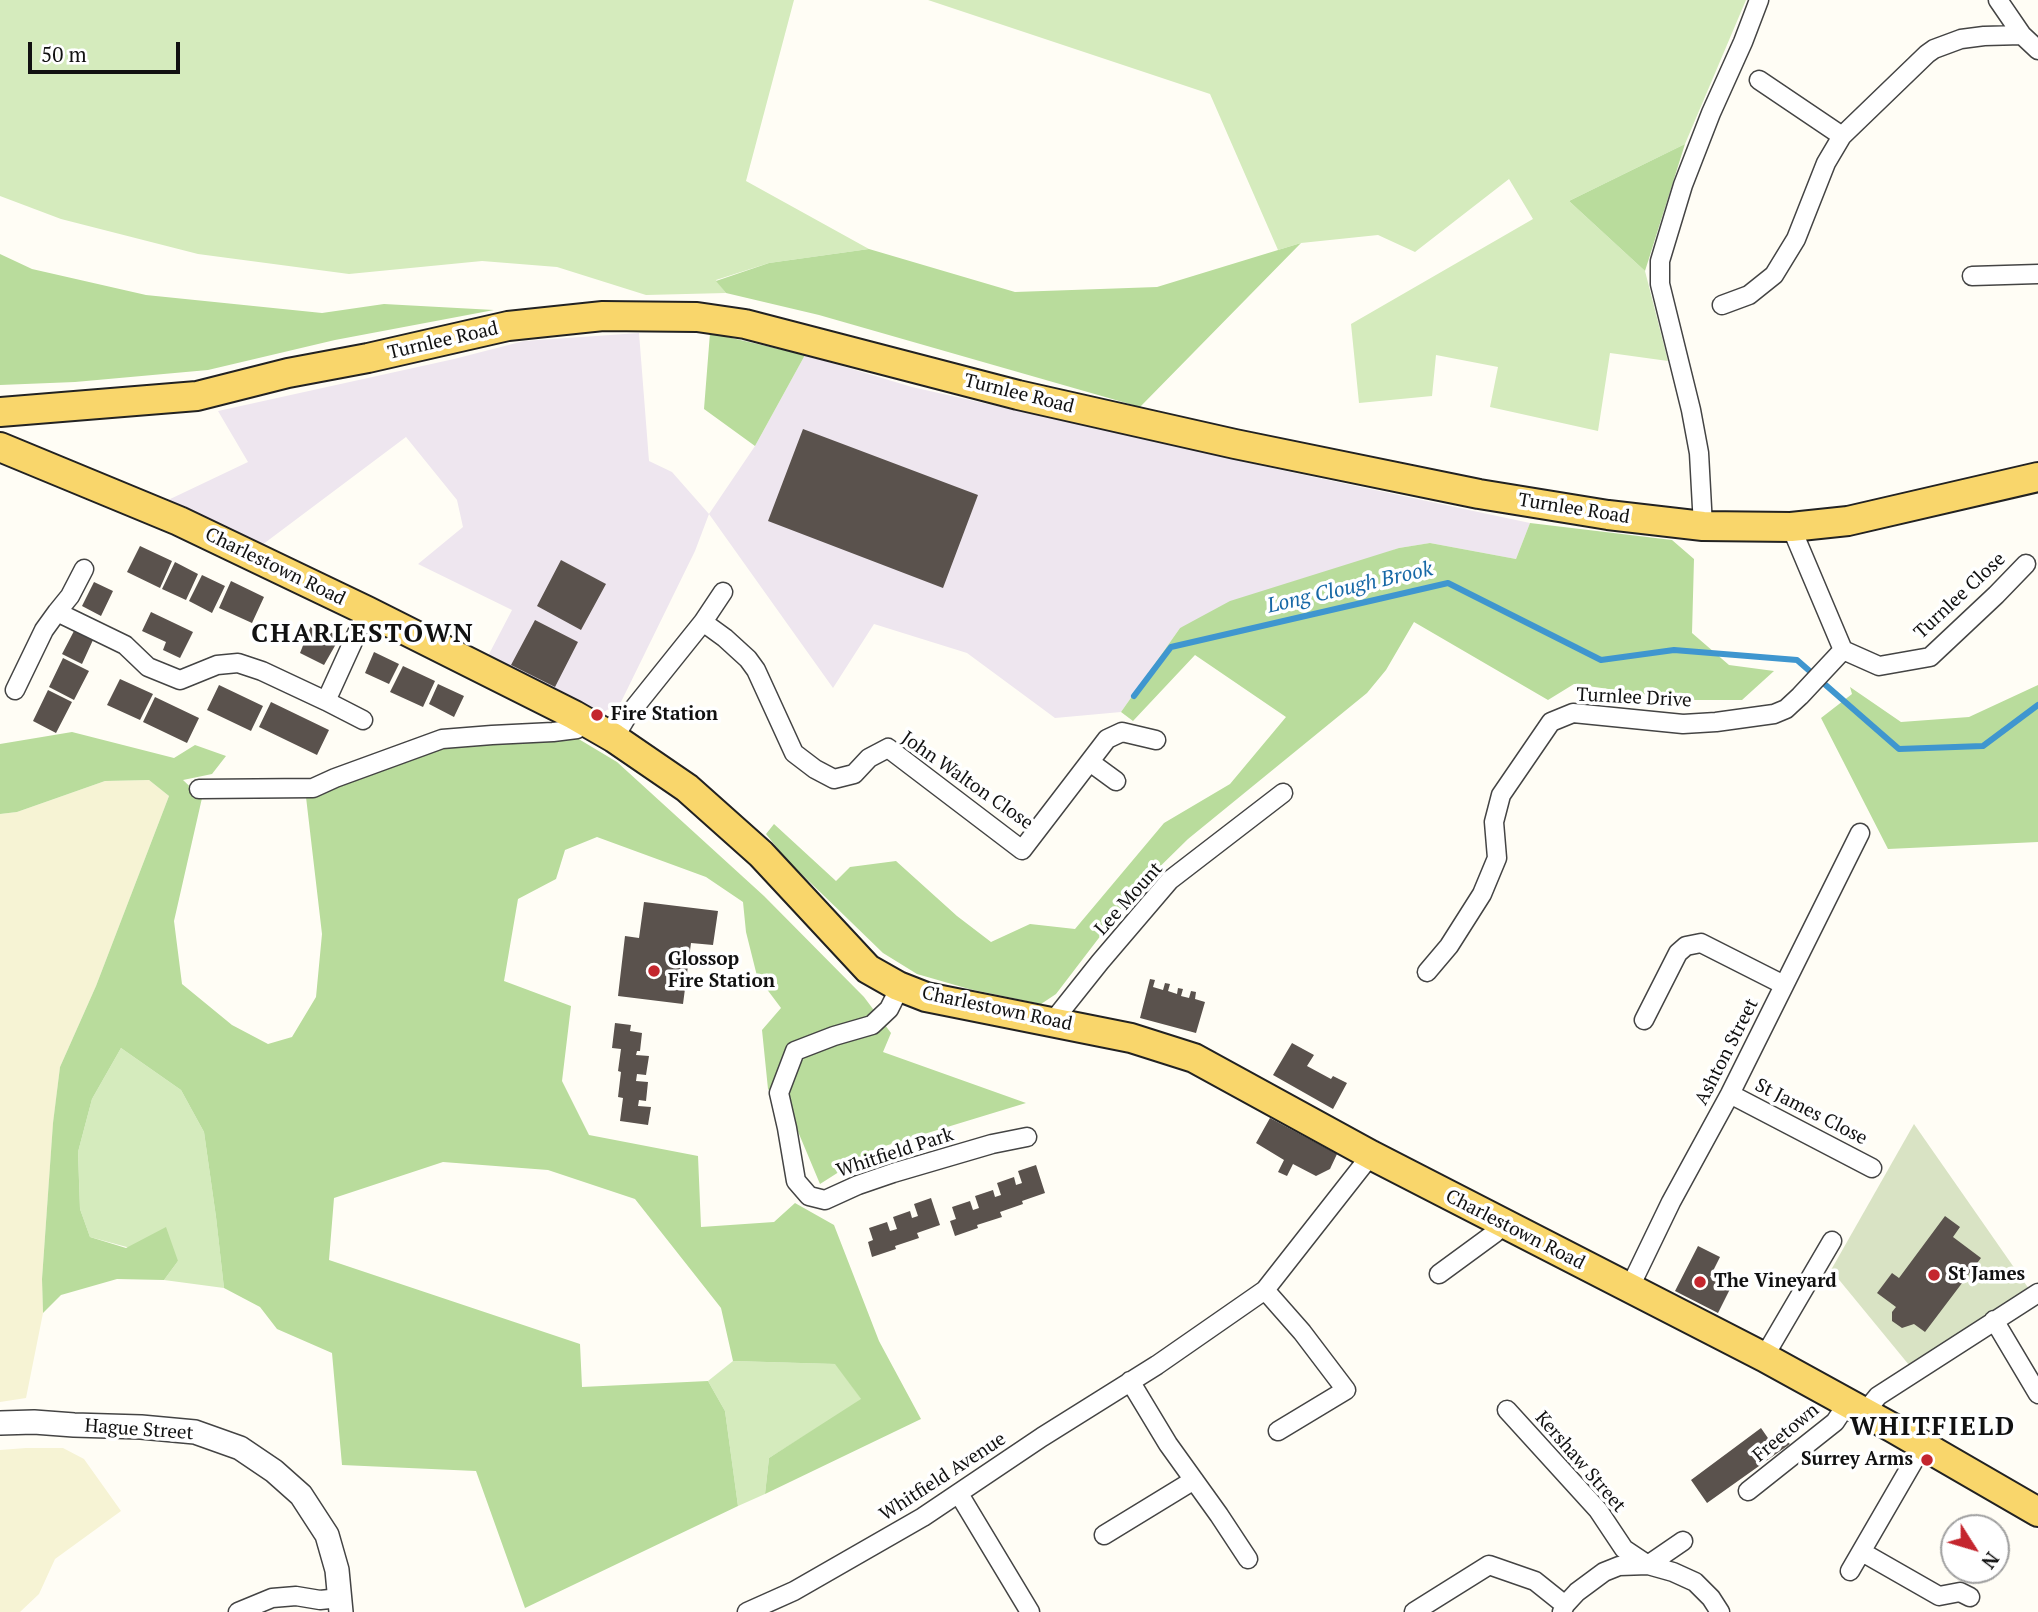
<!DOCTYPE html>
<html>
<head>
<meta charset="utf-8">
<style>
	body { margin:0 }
	#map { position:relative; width:2038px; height:1612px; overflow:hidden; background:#fffdf5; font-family:"PT Serif",serif }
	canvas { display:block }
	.north { position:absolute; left:1940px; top:1514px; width:70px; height:70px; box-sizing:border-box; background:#fff; border:2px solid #a0a0a0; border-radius:50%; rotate:127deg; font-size:19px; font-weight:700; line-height:28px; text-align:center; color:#111 }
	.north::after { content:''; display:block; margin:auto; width:24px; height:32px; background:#c4262e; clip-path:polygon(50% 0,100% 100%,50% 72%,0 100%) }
	.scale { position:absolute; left:28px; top:42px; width:152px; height:32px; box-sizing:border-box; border:4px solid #111; border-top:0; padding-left:9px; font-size:21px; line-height:24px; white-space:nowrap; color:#111; -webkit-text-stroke:5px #fff; paint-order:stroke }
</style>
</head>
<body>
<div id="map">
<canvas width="2038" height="1612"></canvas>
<div class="north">N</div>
<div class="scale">50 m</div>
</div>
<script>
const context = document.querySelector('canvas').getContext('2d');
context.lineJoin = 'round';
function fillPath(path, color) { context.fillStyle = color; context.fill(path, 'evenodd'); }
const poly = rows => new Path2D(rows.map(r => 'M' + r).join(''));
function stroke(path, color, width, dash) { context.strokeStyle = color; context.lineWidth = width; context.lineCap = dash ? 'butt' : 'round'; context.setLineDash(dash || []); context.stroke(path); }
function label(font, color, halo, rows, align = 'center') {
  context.font = font + ' "PT Serif",serif'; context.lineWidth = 7; context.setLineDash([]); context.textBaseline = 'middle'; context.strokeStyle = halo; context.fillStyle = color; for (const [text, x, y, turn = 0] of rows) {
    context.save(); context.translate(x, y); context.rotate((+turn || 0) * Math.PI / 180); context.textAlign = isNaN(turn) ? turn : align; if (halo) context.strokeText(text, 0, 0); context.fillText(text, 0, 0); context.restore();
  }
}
fillPath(poly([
	[639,333,649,461,672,472,709,514,755,446,805,355,912,387,1281,470,1530,523,1516,559,1430,543,1399,548,1180,628,1121,712,1055,718,967,653,874,624,833,688,709,514,695,551,621,702,602,713,488,656,512,610,418,564,463,527,457,500,406,437,258,548,166,501,248,462,218,411,454,359,524,341]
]), '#eee6ef');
fillPath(poly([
	[149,780,169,796,96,986,60,1067,53,1124,42,1279,43,1313,26,1398,0,1402,0,814,17,812,105,781],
	[26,1448,63,1448,84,1459,121,1511,55,1559,39,1594,20,1612,0,1612,0,1450]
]), '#f6f3d4');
fillPath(poly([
	[0,0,794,0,746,181,869,249,769,263,716,280,726,293,646,295,557,267,482,261,349,274,198,254,61,219,0,196],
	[928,0,1746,0,1685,144,1569,201,1645,271,1668,361,1610,353,1598,431,1490,407,1498,367,1436,355,1432,396,1359,403,1351,324,1533,219,1509,179,1415,252,1378,235,1301,243,1278,250,1210,94],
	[121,1048,181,1090,204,1132,216,1217,224,1288,164,1280,178,1261,90,1237,80,1209,78,1152,92,1099],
	[733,1361,836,1364,862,1400,769,1458,765,1494,738,1506,725,1411,708,1381]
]), '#d5ebbd');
fillPath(poly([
	[1685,144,1645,271,1569,201],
	[1301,243,1140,407,819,315,726,293,716,281,769,263,869,249,1015,292,1157,287],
	[0,254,32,269,146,295,322,313,384,304,494,310,335,340,208,370,75,382,0,385],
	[710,333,805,355,755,446,704,409],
	[1530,523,1672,540,1694,559,1692,633,1729,665,1774,671,1742,700,1684,700,1574,684,1548,700,1414,622,1386,670,1367,693,1188,839,1134,892,1056,994,1041,1004,969,989,917,974,883,953,786,859,766,834,774,824,836,881,850,867,896,861,957,916,991,942,1030,924,1075,929,1164,823,1230,784,1286,717,1195,655,1133,721,1121,712,1180,628,1230,601,1399,548,1430,543,1516,559],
	[2038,685,2038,842,1888,849,1821,718,1852,694,1850,687,1901,722,1969,717],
	[72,732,174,758,195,745,226,756,212,774,183,780,202,798,174,921,182,984,232,1025,268,1044,292,1037,316,997,322,934,306,797,328,792,340,779,453,743,572,735,617,762,764,896,864,997,891,1033,883,1052,1026,1103,875,1149,820,1184,794,1122,768,1089,762,1030,781,1008,757,976,746,932,743,902,706,877,597,837,565,850,556,879,518,899,504,981,571,1006,562,1081,589,1135,698,1156,701,1227,774,1222,795,1203,834,1225,879,1341,921,1419,765,1494,769,1458,861,1399,835,1364,733,1361,721,1308,635,1199,548,1170,443,1162,334,1198,329,1260,580,1344,582,1387,708,1381,725,1411,738,1506,525,1608,476,1471,342,1465,332,1353,277,1329,260,1307,224,1288,216,1217,204,1132,181,1090,121,1048,92,1099,78,1152,80,1209,90,1237,126,1248,166,1227,178,1261,164,1280,117,1279,61,1295,43,1313,42,1279,53,1123,60,1067,96,986,169,796,149,780,105,781,17,812,0,814,0,744]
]), '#b9dc9c');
fillPath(poly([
	[1914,1124,2029,1289,1909,1365,1831,1270]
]), '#d9e3c4');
stroke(poly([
	[1134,696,1171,647,1448,583,1601,660,1674,650,1797,660,1899,749,1983,746,2038,705]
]), '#3f96cf', 6);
fillPath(poly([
	[803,429,978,495,943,588,768,521],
	[140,546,172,561,160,588,127,572],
	[561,560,606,584,581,630,537,606],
	[175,562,198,574,186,600,162,589],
	[202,575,225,586,212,613,189,601],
	[231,581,264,597,252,623,219,608],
	[94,582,113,591,101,616,82,606],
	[151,612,193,632,180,658,163,650,166,642,142,631],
	[535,620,578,642,555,687,511,665],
	[312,623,340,637,324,665,300,653],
	[74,631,93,640,82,664,62,654],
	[374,652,399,664,389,684,365,673],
	[63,658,89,671,74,700,49,687],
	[403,666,435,681,423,707,390,692],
	[120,679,153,694,140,720,107,705],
	[438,684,464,696,454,717,429,704],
	[219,685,263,706,251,731,207,710],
	[48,690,72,702,56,733,33,721],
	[155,697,199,718,187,743,143,722],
	[271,702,329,730,317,755,259,727],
	[644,902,718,911,713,945,691,943,683,1004,618,996,625,936,639,938],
	[1150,979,1155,980,1153,987,1163,990,1165,983,1170,984,1168,991,1177,994,1178,988,1183,989,1181,996,1189,998,1191,991,1196,992,1195,999,1205,1002,1196,1033,1140,1018],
	[615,1023,631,1025,630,1031,642,1033,640,1051,637,1051,636,1055,649,1056,646,1075,637,1074,636,1081,648,1082,646,1101,639,1100,638,1106,651,1107,648,1125,620,1121,623,1098,618,1097,621,1072,618,1071,621,1049,612,1048],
	[1292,1043,1314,1055,1307,1066,1331,1079,1333,1076,1347,1083,1333,1109,1273,1075],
	[1270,1118,1337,1154,1330,1169,1316,1176,1293,1164,1287,1176,1278,1172,1284,1160,1256,1143],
	[1036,1165,1045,1193,1022,1201,1023,1204,1000,1212,1002,1217,977,1225,978,1228,955,1236,950,1221,956,1219,952,1207,970,1201,973,1210,979,1208,975,1196,993,1190,995,1197,1001,1195,997,1183,1014,1177,1016,1185,1022,1183,1018,1171],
	[931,1198,940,1225,917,1233,919,1238,895,1246,896,1249,872,1257,868,1242,873,1240,869,1228,887,1222,890,1231,897,1229,893,1217,910,1211,912,1218,918,1216,914,1204],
	[1945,1216,1960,1227,1953,1237,1981,1258,1925,1332,1914,1324,1902,1328,1892,1321,1892,1312,1896,1307,1877,1293,1892,1273,1899,1278],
	[1698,1246,1720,1257,1710,1277,1731,1287,1718,1313,1675,1291],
	[1761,1428,1770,1441,1781,1437,1790,1444,1707,1503,1691,1480]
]), '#5a524d');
const minor = poly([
	[1998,0,2022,35,2038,50],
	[1759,80,1842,136],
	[1972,276,2038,274],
	[1722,305,1749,295,1774,275,1796,239,1826,163,1842,136,1927,54,1934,49,1961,39,1984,36,2022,35],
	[1703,526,1699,453,1691,410,1660,284,1660,261,1683,185,1711,113,1743,42,1759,0],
	[57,612,70,596,84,569],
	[703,622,725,638,748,659,756,670,794,753,815,769,834,779,854,774,869,758,888,748,1022,850,1107,739,1122,732,1156,740],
	[1843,650,1879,666,1930,657,1996,595,2026,564],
	[15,690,44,630,57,612,125,645,148,667,180,680,217,665,238,663,262,671,326,701,367,611],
	[326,701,363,720],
	[614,738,626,718,703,622,723,592],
	[1090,762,1116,781],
	[199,789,313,788,335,778,442,739,492,735,553,732,577,729,586,722],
	[1427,972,1449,946,1482,894,1497,858,1494,822,1501,795,1551,722,1573,713,1683,724,1716,722,1774,714,1786,709,1800,696,1843,650,1791,527],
	[898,986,896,995,889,1009,872,1025,834,1036,795,1051,779,1093,787,1128,796,1181,809,1196,825,1200,858,1185,893,1173,992,1144,1027,1137],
	[1644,1020,1678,953,1686,946,1701,943,1784,985],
	[1053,1021,1100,962,1170,880,1283,793],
	[1730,1094,1872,1168],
	[1439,1274,1495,1233,1502,1222],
	[1629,1289,1671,1202,1730,1094,1860,833],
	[1265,1290,1302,1332,1346,1390,1278,1431],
	[1994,1320,2038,1394],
	[1764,1357,1832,1241],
	[1130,1381,1168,1444,1219,1515,1248,1559],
	[1507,1410,1598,1510,1624,1549,1648,1565,1673,1572,1695,1582,1711,1598,1720,1612],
	[1864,1413,1878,1396,2038,1293],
	[1748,1491,1835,1422,1847,1404],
	[959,1494,1030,1612],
	[1104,1535,1194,1480],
	[1862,1552,1939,1596,1960,1592,1970,1597],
	[1850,1571,1923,1445],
	[238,1612,272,1598,296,1596,320,1600,340,1598],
	[747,1612,794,1591,923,1517,1042,1437,1157,1365,1265,1290,1371,1155],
	[1414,1612,1489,1565,1535,1581,1565,1605],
	[1562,1612,1565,1605,1577,1592,1604,1572,1619,1566,1648,1565,1683,1541]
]);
const tertiary = poly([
	[0,1423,34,1422,74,1425,141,1427,195,1432,240,1448,274,1471,301,1495,327,1535,337,1570,341,1612]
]);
const primary = poly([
	[0,412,197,396,288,373,368,358,508,326,603,316,697,317,745,324,1018,395,1235,444,1479,494,1608,515,1703,526,1791,527,1848,521,2038,477],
	[0,447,179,521,367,611,574,715,614,738,687,788,761,854,868,969,898,986,926,997,1131,1038,1194,1058,1371,1155,1764,1357,1893,1428,2038,1512]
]);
stroke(minor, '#444', 21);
stroke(tertiary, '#444', 26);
stroke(primary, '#222', 32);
stroke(minor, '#fff', 18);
stroke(tertiary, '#fff', 23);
stroke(primary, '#f9d66b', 28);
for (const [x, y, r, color] of [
	[597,715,7,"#c4262e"],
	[654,971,7,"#c4262e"],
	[1934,1275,7,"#c4262e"],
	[1700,1282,7,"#c4262e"],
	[1927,1460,7,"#c4262e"]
]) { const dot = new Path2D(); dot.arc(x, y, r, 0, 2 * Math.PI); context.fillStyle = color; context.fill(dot); stroke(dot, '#fff', 2.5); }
label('19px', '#111', '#fff', [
	["Turnlee Road",443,341,-13],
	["Turnlee Road",1019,394,14],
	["Turnlee Road",1574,509,9],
	["Charlestown Road",275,567,26],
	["Turnlee Close",1960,596,-43],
	["Turnlee Drive",1634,698,3],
	["John Walton Close",967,781,35],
	["Lee Mount",1129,899,-48],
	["Charlestown Road",997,1009,12],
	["Ashton Street",1727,1052,-63],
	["St James Close",1811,1112,27],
	["Whitfield Park",895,1153,-18],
	["Charlestown Road",1515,1230,27],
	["Hague Street",139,1430,4],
	["Freetown",1786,1433,-40],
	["Kershaw Street",1580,1462,49],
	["Whitfield Avenue",943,1477,-33]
]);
label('bold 19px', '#111', '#fff', [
	["Fire Station",611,715],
	["Glossop",668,960],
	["Fire Station",668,982],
	["St James",1948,1275],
	["The Vineyard",1714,1282],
	["Surrey Arms",1913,1460,"right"]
], 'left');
label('italic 21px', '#1768a6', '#fff', [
	["Long Clough Brook",1350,588,-13]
]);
context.letterSpacing = '2px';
label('bold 26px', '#111', '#fff', [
	["CHARLESTOWN",363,635],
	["WHITFIELD",1933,1428]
]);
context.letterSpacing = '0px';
</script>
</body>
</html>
